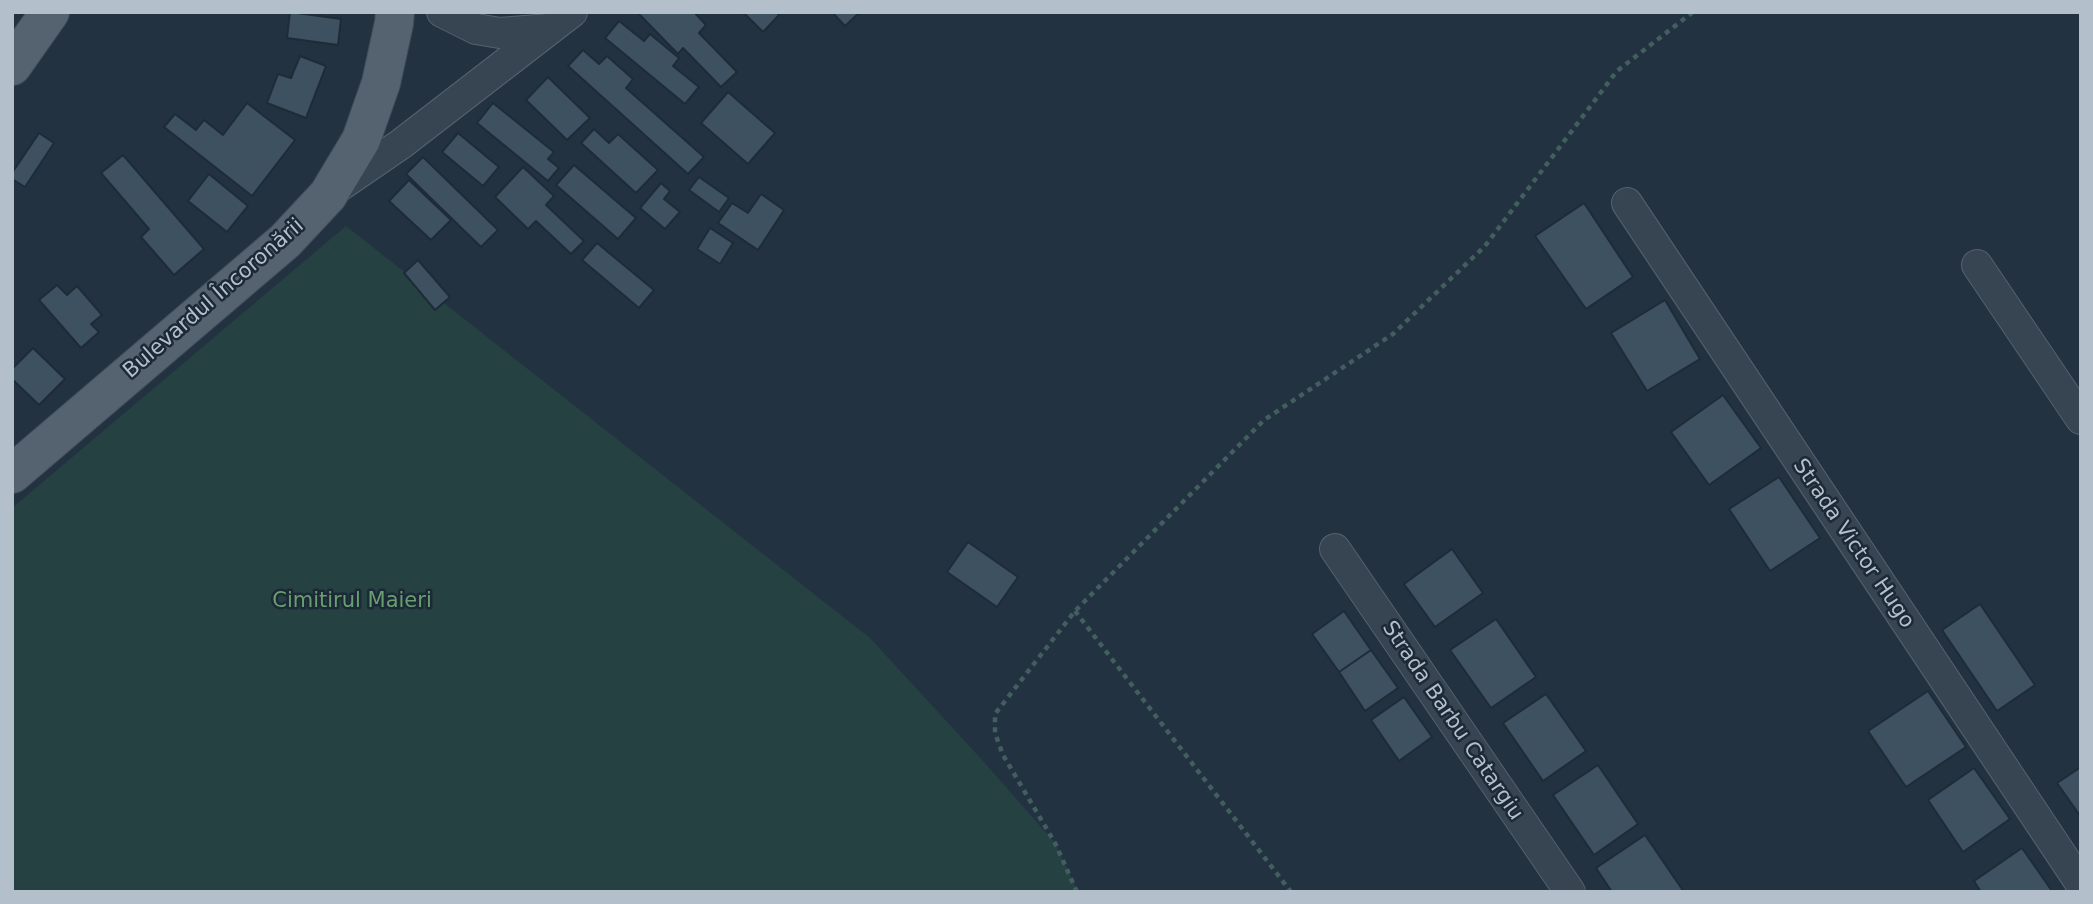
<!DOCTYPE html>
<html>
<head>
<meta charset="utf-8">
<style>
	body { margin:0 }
	#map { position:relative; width:2093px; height:904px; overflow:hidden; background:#233241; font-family:"DejaVu Sans",sans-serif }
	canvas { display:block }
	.frame { position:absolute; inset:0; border:14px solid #b3bfcb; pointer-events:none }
</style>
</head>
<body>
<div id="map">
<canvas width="2093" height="904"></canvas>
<div class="frame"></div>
</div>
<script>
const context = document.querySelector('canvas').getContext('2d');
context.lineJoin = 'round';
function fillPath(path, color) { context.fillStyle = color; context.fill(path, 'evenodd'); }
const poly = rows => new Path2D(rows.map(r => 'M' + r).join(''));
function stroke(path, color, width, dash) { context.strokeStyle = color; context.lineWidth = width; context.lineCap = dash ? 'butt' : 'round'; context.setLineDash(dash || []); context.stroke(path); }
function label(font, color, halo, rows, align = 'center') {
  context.font = font + ' "DejaVu Sans",sans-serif'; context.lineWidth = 5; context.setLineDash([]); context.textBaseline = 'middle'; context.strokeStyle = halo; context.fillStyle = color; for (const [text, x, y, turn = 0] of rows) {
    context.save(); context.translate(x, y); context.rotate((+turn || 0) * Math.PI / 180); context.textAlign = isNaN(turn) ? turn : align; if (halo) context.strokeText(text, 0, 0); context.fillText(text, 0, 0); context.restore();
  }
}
fillPath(poly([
	[346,226,870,638,984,762,1055,843,1077,889,1076,892,12,892,12,508]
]), '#254142');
const building = poly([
	[290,12,341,19,338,45,287,38,290,12],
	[637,12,694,12,706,25,699,33,737,72,721,87,683,48,678,54,637,12],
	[743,12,777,12,779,15,763,32,743,12],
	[832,12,860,12,845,26,832,12],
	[619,21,644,41,650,34,679,58,673,66,699,87,685,104,605,38,619,21],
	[583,50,599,64,607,56,633,79,626,88,704,157,688,174,568,66,583,50],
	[300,56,326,66,306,118,267,103,278,74,291,78,300,56],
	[548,77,590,118,567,140,526,100,548,77],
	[728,92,775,133,748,164,701,123,728,92],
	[247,103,295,140,252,196,164,127,175,114,196,130,204,120,223,135,247,103],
	[493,103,554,152,548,159,559,168,548,181,477,123,493,103],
	[594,129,609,143,618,134,658,170,636,193,581,143,594,129],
	[39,133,54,143,25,187,12,179,12,173,39,133],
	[458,133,499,167,483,186,442,152,458,133],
	[123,155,204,249,174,275,141,237,149,229,101,173,123,155],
	[423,157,498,230,481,247,406,174,423,157],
	[574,165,636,218,618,239,556,185,574,165],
	[523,167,554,196,546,205,584,241,571,254,536,221,528,229,495,197,523,167],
	[209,174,248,206,227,232,188,201,209,174],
	[699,177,729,198,719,212,689,190,699,177],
	[409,180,451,220,431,240,389,201,409,180],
	[661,183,670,191,664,199,680,212,665,229,640,208,661,183],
	[761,194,784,210,758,250,718,223,732,203,748,213,761,194],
	[1584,203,1633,277,1586,309,1535,236,1584,203],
	[710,228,733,243,720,264,697,249,710,228],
	[597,243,654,290,639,308,582,260,597,243],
	[418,260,450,297,435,310,404,273,418,260],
	[57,285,67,295,77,286,102,315,91,324,99,332,81,348,39,300,57,285],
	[1665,300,1700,359,1647,391,1611,333,1665,300],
	[33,348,65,379,39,405,12,379,12,369,33,348],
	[1723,395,1761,448,1709,485,1671,432,1723,395],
	[1779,477,1820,538,1770,571,1729,509,1779,477],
	[968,542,1018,577,997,607,947,572,968,542],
	[1452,549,1483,593,1435,627,1404,584,1452,549],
	[1980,604,2035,685,1997,711,1942,630,1980,604],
	[1344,611,1371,650,1339,672,1312,634,1344,611],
	[1496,619,1536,677,1491,708,1450,650,1496,619],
	[1371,650,1398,688,1365,711,1339,672,1371,650],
	[1928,691,1966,747,1906,787,1868,731,1928,691],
	[1546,694,1586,751,1543,781,1503,723,1546,694],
	[1404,697,1432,737,1399,761,1371,720,1404,697],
	[1598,765,1638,824,1594,855,1553,795,1598,765],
	[2081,767,2081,817,2057,783,2081,767],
	[1974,768,2010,819,1963,852,1928,800,1974,768],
	[1645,835,1684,892,1612,892,1596,868,1645,835],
	[2022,848,2052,891,1981,892,1974,881,2022,848]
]);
fillPath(building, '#3e5160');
stroke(building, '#1e2b38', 2);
const street = poly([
	[442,12,476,29,500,33,550,29],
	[334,190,401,144,572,12],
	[1627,203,2081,884],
	[1977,265,2081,419],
	[1335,549,1570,892]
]);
const primary = poly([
	[12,66,50,12],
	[12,474,285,241,328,195,361,140,381,83,394,23,395,12]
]);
stroke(street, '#55626e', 32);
stroke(primary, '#404d5a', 40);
stroke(poly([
	[1075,611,1291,892],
	[1077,892,1055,843,1003,755,995,733,995,714,1075,611,1264,420,1393,334,1485,246,1617,71,1693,12]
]), '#435e5f', 4.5, [5, 5]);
stroke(street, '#374451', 30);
stroke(primary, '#556371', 38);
label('21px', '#b3bfcb', '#1c2936', [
	["Bulevardul Încoronării",214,299,-41],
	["Strada Victor Hugo",1853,544,56],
	["Strada Barbu Catargiu",1452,721,56]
]);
label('21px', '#699e71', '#1c2936', [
	["Cimitirul Maieri",352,602]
]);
</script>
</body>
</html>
